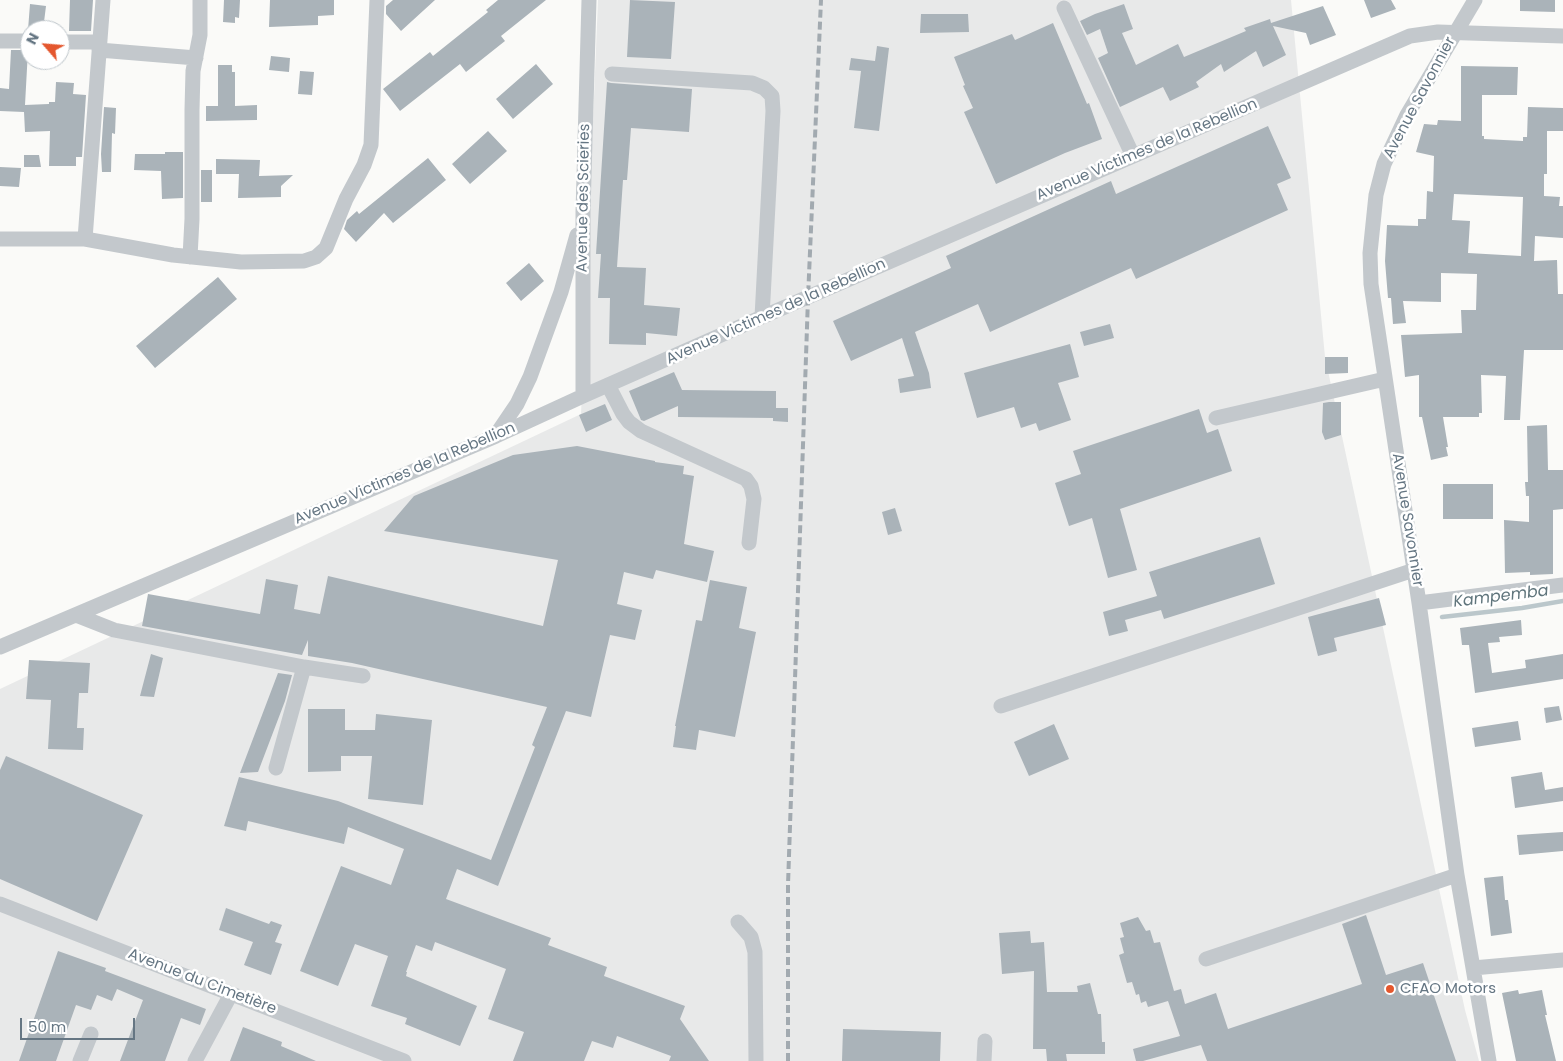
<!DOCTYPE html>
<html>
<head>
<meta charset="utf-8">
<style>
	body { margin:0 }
	#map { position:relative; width:1563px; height:1061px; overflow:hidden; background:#fafaf8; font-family:Poppins,sans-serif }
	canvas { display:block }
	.north { position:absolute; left:20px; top:20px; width:50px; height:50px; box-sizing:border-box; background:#fff; border:1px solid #c1c8cd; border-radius:50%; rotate:297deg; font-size:14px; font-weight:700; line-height:20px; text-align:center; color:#657683 }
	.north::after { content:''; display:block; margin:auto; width:18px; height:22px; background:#e4572e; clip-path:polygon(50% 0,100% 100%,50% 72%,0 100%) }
	.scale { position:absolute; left:20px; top:1018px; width:115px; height:22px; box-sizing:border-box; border:2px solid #657683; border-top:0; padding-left:6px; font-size:15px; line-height:18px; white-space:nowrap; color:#657683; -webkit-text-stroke:4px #fff; paint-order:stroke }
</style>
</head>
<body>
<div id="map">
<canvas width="1563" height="1061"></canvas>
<div class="north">N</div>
<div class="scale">50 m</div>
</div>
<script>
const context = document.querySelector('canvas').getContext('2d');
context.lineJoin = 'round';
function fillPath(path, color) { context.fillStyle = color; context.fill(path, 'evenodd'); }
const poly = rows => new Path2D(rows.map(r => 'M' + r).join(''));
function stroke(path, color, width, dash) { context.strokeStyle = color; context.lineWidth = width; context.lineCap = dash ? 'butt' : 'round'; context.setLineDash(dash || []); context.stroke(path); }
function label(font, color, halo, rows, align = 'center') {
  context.font = font + ' Poppins,sans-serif'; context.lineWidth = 5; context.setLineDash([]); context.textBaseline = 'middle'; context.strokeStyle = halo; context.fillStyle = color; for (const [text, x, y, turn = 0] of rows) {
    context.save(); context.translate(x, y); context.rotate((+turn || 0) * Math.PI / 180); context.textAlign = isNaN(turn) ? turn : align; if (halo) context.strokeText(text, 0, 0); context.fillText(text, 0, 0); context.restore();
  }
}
fillPath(poly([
	[598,0,1291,0,1325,357,1465,1010,1479,1061,0,1061,0,689,581,414]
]), '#e8e9e9');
stroke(poly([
	[1442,617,1522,608,1563,601]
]), '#bbc7cb', 4.5);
fillPath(poly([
	[70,0,93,0,91,31,69,31],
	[224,0,240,0,239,18,235,17,235,23,223,22],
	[270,0,334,0,334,15,318,16,318,25,269,27],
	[393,0,435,0,401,31,386,14,386,6],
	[498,0,546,0,501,36,505,41,466,72,460,64,400,111,383,89,430,52,433,56,488,12,486,10],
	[630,0,675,2,671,59,627,57],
	[1364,0,1391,0,1396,9,1371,18],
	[1520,0,1555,0,1555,12,1520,11],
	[30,4,46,6,43,30,28,30],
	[1124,4,1133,29,1122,33,1136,65,1178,44,1184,57,1246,31,1244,28,1270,19,1271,23,1323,6,1336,35,1310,45,1306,33,1273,26,1286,55,1263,67,1256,51,1224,72,1221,64,1196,82,1199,87,1170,101,1163,87,1120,107,1098,58,1108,53,1100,29,1087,35,1080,21,1095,14],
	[921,14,968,14,969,32,920,33],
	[1053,23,1087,104,1089,103,1102,139,1065,153,996,184,964,112,973,108,963,86,965,85,954,57,1012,34,1015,40],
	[877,46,889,48,879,131,854,128,861,71,849,70,851,58,875,61],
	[11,50,28,50,25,105,49,104,49,102,55,102,56,82,74,83,73,94,86,95,82,157,76,157,76,166,49,166,50,131,25,132,24,112,0,111,0,88,9,89],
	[271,56,290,58,289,72,269,70],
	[536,64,553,84,513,119,496,99],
	[218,65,232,65,232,72,235,72,235,106,257,105,257,120,206,121,206,106,218,106],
	[1461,66,1518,67,1517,95,1482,95,1482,136,1484,136,1484,139,1523,141,1523,137,1527,137,1528,107,1563,108,1563,131,1547,131,1547,174,1544,174,1544,196,1560,197,1559,206,1563,206,1563,238,1535,236,1534,261,1557,260,1558,294,1563,294,1563,350,1524,350,1520,420,1504,420,1506,376,1481,375,1482,413,1479,413,1479,417,1443,417,1448,447,1446,447,1448,456,1431,460,1422,417,1419,417,1419,375,1405,377,1401,335,1462,333,1461,310,1476,310,1477,274,1441,273,1441,302,1403,301,1406,323,1393,324,1391,298,1388,298,1385,261,1387,225,1418,226,1418,219,1426,219,1427,191,1433,192,1434,156,1416,152,1424,124,1437,125,1438,120,1461,121],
	[1454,194,1523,197,1521,256,1468,253,1470,221,1452,220],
	[300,71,314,72,312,95,298,94],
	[607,82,611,83,692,89,689,132,631,128,627,180,623,180,617,267,646,268,644,305,680,308,677,336,646,333,646,345,609,344,610,298,598,298,601,254,596,254],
	[104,107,116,108,115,134,112,133,111,172,102,172,101,154],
	[1268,126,1291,178,1277,184,1288,210,1136,279,1131,268,990,332,978,304,915,332,929,373,931,388,900,393,898,379,914,376,902,338,851,361,833,321,951,268,946,256,1111,181,1116,194],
	[488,131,507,151,470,184,452,164],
	[165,152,183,152,183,198,162,199,161,171,134,170,135,154,165,154],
	[24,155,39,155,41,167,24,167],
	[428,158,446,180,393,223,384,213,356,242,344,229,347,220,357,211,359,214],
	[216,159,260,160,259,176,293,175,281,186,281,197,238,198,239,174,216,174],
	[0,167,21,168,19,187,0,186],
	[201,170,212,170,212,202,201,202],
	[529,263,544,281,521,301,506,283],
	[218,277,237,299,155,368,136,346],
	[1110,324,1114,338,1084,346,1080,332],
	[1070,344,1079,377,1058,383,1071,420,1039,431,1036,423,1021,428,1014,407,977,418,964,373],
	[1325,357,1348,357,1348,373,1325,374],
	[674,372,682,390,776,391,776,408,788,408,788,422,773,421,773,418,678,417,678,406,644,421,641,420,629,391],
	[1329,402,1341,402,1341,435,1325,440,1322,432,1323,403],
	[605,404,612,420,586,432,579,415],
	[1199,409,1207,433,1218,429,1232,471,1120,509,1137,570,1108,578,1092,518,1069,526,1055,483,1081,474,1073,451],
	[1547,425,1548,470,1563,470,1563,509,1553,510,1553,574,1530,575,1530,572,1505,573,1504,520,1529,522,1529,496,1526,496,1525,482,1528,482,1527,426],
	[577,446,655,461,655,462,684,466,683,474,694,476,684,544,714,551,707,582,656,570,653,579,624,572,617,604,642,610,635,640,610,635,591,717,566,711,498,886,457,869,446,899,551,938,548,945,607,967,604,976,685,1006,680,1019,709,1061,669,1061,671,1056,617,1036,613,1048,592,1041,584,1061,513,1061,524,1032,488,1019,506,969,435,942,432,951,416,945,406,972,407,972,406,976,477,1006,460,1046,405,1024,407,1018,371,1006,388,956,355,944,338,986,300,971,341,866,391,885,404,849,348,827,344,844,248,821,246,831,224,826,239,777,338,801,491,860,535,747,532,745,547,707,352,663,308,656,308,640,302,655,142,626,148,594,260,614,266,579,298,585,294,609,320,614,328,576,543,626,558,560,384,531,414,496,513,455],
	[1443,484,1493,484,1493,519,1443,519],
	[895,508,902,531,888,535,882,512],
	[1260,537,1275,584,1164,619,1161,610,1125,620,1128,631,1109,636,1103,612,1157,596,1149,572],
	[710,580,747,587,739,628,756,632,735,737,699,730,696,750,673,747,676,726,675,726,696,620,702,621],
	[1379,598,1386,625,1334,638,1337,651,1318,656,1308,617],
	[1521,620,1522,635,1499,637,1500,642,1488,643,1492,673,1526,668,1525,660,1563,654,1563,679,1475,693,1469,645,1462,645,1460,628],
	[151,654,163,658,154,697,140,696],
	[29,660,90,663,88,693,79,693,77,728,84,728,83,750,48,749,51,700,26,699],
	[278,673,292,675,285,701,258,772,240,773],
	[1559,706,1562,720,1546,723,1544,708],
	[308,709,345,709,345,730,375,730,376,714,432,720,423,805,368,799,372,756,341,756,341,771,308,772],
	[1518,721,1521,740,1475,747,1472,728],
	[1054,724,1069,759,1029,776,1014,742],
	[6,756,143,815,97,921,0,879,0,770],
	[1542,772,1545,790,1563,787,1563,801,1515,808,1511,777],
	[1563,832,1563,851,1519,855,1517,835],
	[1503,876,1505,900,1508,900,1512,933,1491,936,1484,878],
	[226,908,269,924,271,921,282,925,275,942,282,944,271,975,244,965,253,942,219,930],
	[1366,915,1386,975,1423,963,1456,1061,1207,1061,1201,1045,1143,1061,1136,1061,1133,1049,1180,1036,1168,1001,1148,1007,1146,1001,1141,1003,1139,994,1136,995,1132,982,1127,983,1119,955,1124,953,1120,938,1124,937,1120,923,1138,917,1146,931,1150,930,1154,943,1160,942,1174,991,1181,989,1185,1004,1216,993,1228,1029,1362,984,1342,924],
	[1030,931,1031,943,1044,942,1047,992,1078,992,1077,986,1090,983,1098,1014,1101,1014,1102,1042,1105,1042,1105,1054,1066,1054,1067,1061,1047,1061,1046,1049,1033,1049,1034,971,1002,974,999,933],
	[58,951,106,968,105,971,206,1009,200,1025,181,1018,165,1061,120,1061,143,1000,117,989,112,1001,97,995,91,1010,76,1005,56,1061,19,1061],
	[1518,990,1519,994,1542,990,1547,1015,1545,1015,1556,1061,1516,1061,1502,993],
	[243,1027,282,1042,281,1046,316,1061,230,1061],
	[843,1029,941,1032,940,1061,842,1061]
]), '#aab3b9');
stroke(poly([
	[1475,0,1407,115,1384,164,1376,195,1370,253,1371,284,1419,603,1457,875,1489,1061],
	[1064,8,1133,156],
	[0,41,30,41],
	[60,42,99,42],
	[99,50,196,58],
	[612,74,752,83,764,88,772,96,773,111,762,317],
	[0,239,85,239,173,255,241,262,304,261,316,257,326,248,346,199,364,165,371,145,377,0],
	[85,239,103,0],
	[190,257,192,219,192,110,193,71,200,35,200,0],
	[608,385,623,414,629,422,641,431,746,479,751,486,754,499,749,543],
	[583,396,583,212,589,0],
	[1216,418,1385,379],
	[496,435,517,404,530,377,561,292,577,235],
	[1419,603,1563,585],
	[76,615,114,630,304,667,363,676],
	[0,647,496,436,583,396,762,317,1410,36,1438,32,1563,36],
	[1001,706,1414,570],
	[276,768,304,667],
	[0,904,404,1061],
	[738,922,751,937,755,952,756,1061],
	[1206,959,1457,875],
	[1473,968,1563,960],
	[80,1061,91,1034],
	[195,1061,231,994],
	[984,1061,985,1041]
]), '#c3c8cc', 15);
stroke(poly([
	[788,1061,788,885,808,298,821,0]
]), '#a2aab0', 4, [8, 4]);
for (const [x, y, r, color] of [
	[1390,989,5,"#e4572e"]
]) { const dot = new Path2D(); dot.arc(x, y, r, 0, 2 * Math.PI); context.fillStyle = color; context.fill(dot); stroke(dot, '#fff', 2); }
label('15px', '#657683', '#fff', [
	["Avenue Savonnier",1420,98,-62],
	["Avenue Victimes de la Rebellion",1147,150,-23],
	["Avenue des Scieries",584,198,-89],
	["Avenue Victimes de la Rebellion",776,312,-24],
	["Avenue Victimes de la Rebellion",405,474,-23],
	["Avenue Savonnier",1407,520,81],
	["Avenue du Cimetière",202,982,21]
]);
label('15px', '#657683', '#fff', [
	["CFAO Motors",1400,989]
], 'left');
label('italic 16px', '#60757c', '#fff', [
	["Kampemba",1501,597,-7]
]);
</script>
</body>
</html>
